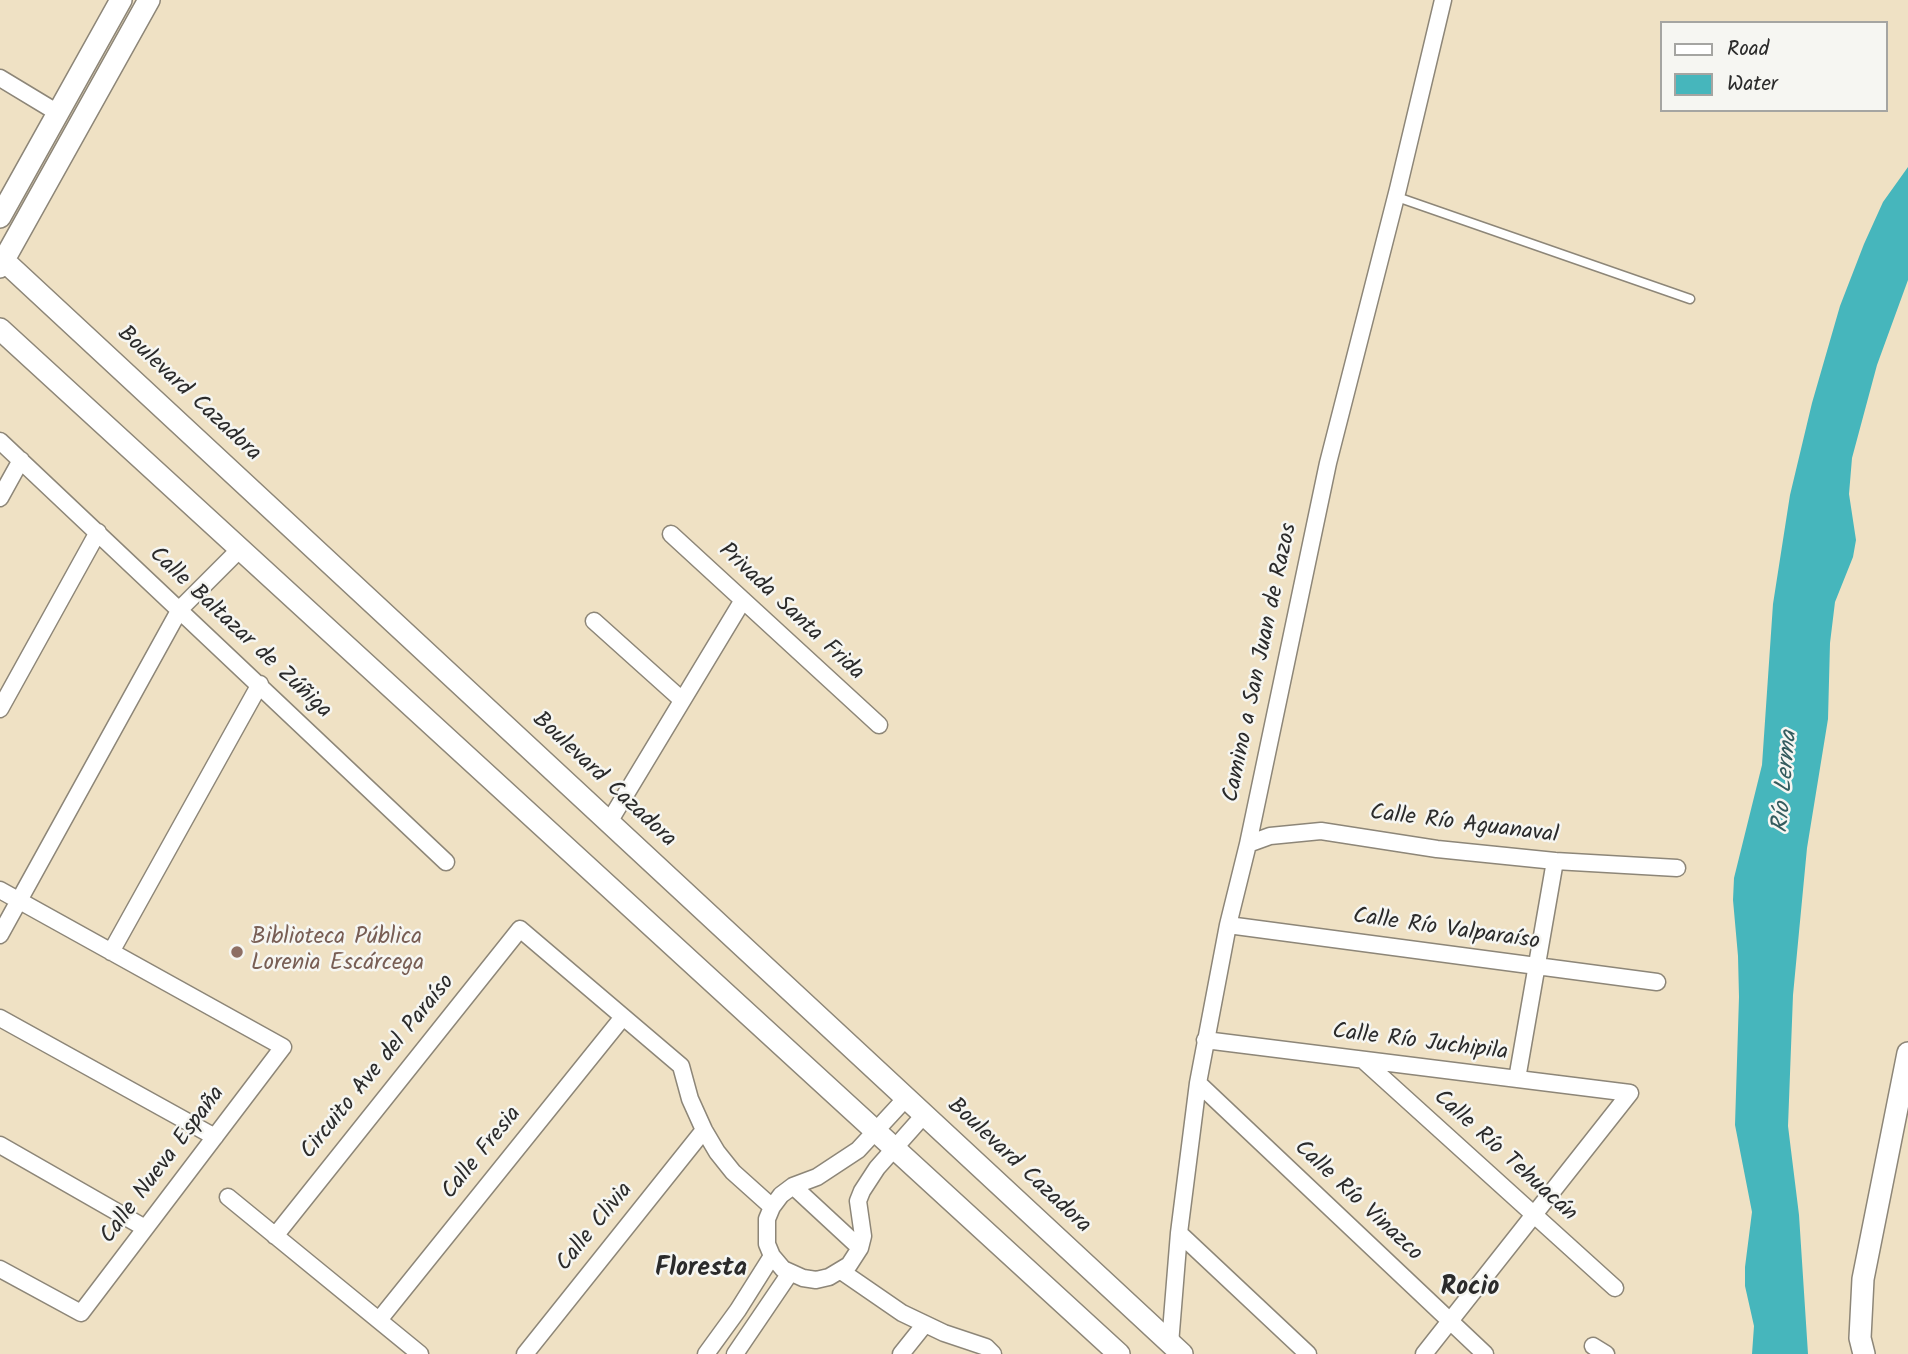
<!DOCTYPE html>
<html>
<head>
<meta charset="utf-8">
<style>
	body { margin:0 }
	#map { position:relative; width:1908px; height:1354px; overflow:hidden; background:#efe1c4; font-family:Kalam,sans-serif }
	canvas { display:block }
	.legend { position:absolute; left:1660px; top:21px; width:228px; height:91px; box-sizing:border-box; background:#f6f6f2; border:2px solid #a5a5a2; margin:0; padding:9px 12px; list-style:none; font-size:21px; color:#2b2b2b }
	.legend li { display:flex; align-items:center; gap:14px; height:35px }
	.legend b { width:35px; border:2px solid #a5a5a2 }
</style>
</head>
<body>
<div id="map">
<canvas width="1908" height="1354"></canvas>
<ul class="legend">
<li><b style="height:9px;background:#fff"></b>Road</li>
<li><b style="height:19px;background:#46b6bc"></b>Water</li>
</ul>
</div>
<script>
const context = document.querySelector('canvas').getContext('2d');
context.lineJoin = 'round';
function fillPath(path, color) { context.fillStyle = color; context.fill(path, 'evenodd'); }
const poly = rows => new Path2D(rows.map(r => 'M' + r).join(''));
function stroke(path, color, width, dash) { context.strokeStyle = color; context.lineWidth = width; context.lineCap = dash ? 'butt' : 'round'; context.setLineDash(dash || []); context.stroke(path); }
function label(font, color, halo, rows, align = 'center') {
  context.font = font + ' Kalam,sans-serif'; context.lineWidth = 5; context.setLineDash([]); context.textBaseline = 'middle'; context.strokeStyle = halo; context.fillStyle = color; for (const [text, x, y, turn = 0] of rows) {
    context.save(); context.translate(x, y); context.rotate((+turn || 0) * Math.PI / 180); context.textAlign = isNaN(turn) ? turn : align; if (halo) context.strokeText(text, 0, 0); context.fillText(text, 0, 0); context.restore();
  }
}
fillPath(poly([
	[1908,167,1908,280,1877,365,1852,458,1849,494,1856,540,1853,557,1835,602,1830,643,1828,719,1807,848,1793,995,1788,1126,1799,1215,1808,1354,1752,1354,1754,1326,1745,1286,1745,1267,1752,1212,1735,1125,1739,997,1738,956,1733,900,1734,878,1762,765,1773,604,1790,495,1812,403,1840,306,1864,244,1883,202]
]), '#46b6bc');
const service = poly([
	[1397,197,1690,299]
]);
const minor = poly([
	[0,78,58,113],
	[0,441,446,862],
	[0,498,21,460],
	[671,534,879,725],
	[594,621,682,700],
	[0,709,98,532],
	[609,822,743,600],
	[1248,844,1270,836,1321,831,1437,849,1555,861,1677,868],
	[0,890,283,1047,81,1313,0,1269],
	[1228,925,1657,982],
	[0,935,180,609,240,549],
	[111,952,260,684],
	[0,1018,215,1137],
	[1205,1040,1630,1093],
	[1363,1060,1615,1288],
	[1517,1079,1555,861],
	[1198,1083,1485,1354],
	[906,1098,858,1150,817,1177,793,1186,781,1195,772,1207,767,1219,767,1244,772,1256,783,1269,803,1278,816,1280,829,1277,849,1265,860,1248,863,1236,858,1201,862,1191,877,1168,924,1115],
	[0,1145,145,1228],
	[793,1186,860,1248],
	[228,1197,420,1354],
	[1179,1233,1308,1354],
	[275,1236,520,929,681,1066,690,1099,704,1130,717,1152,733,1172,772,1207],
	[841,1271,902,1313,944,1333,986,1347,993,1354],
	[379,1320,623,1017],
	[1170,1344,1179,1233,1198,1083,1228,925,1248,844,1328,463,1398,189,1443,0],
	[1593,1346,1606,1354],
	[525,1354,704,1130],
	[706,1354,738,1310,772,1256],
	[735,1354,790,1273],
	[901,1354,925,1324],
	[1424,1354,1630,1093]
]);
const tertiary = poly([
	[0,217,121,0],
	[0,257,1182,1354],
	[0,267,149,0],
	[0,329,1119,1354],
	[1864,1354,1860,1338,1863,1279,1908,1053]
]);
stroke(service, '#8d8678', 11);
stroke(minor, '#8d8678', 19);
stroke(tertiary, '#8d8678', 24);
stroke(service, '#fff', 8);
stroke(minor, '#fff', 16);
stroke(tertiary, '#fff', 21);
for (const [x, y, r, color] of [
	[237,952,7,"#8d6e63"]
]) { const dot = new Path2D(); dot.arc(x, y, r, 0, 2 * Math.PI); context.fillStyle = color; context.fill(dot); stroke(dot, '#f6f6f2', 2.5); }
label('23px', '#2b2b2b', '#f6f6f2', [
	["Boulevard Cazadora",188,395,43],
	["Privada Santa Frida",790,613,43],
	["Calle Baltazar de Zúñiga",239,634,43],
	["Camino a San Juan de Razos",1262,663,-78],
	["Boulevard Cazadora",603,781,43],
	["Calle Río Aguanaval",1464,826,7],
	["Calle Río Valparaíso",1446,931,8],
	["Calle Río Juchipila",1420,1044,7],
	["Circuito Ave del Paraíso",379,1068,-51],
	["Calle Fresia",483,1154,-51],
	["Calle Río Tehuacán",1504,1157,42],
	["Calle Nueva España",164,1166,-53],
	["Boulevard Cazadora",1018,1167,43],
	["Calle Río Vinazco",1357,1202,43],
	["Calle Clivia",596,1228,-51]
]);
label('23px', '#785e54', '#f6f6f2', [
	["Biblioteca Pública",251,939],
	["Lorenia Escárcega",251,965]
], 'left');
label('italic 24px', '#345c5e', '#f6f6f2', [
	["Río Lerma",1787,782,-85]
]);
label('bold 26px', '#2b2b2b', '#f6f6f2', [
	["Floresta",701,1271],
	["Rocio",1470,1290]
]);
</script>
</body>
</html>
